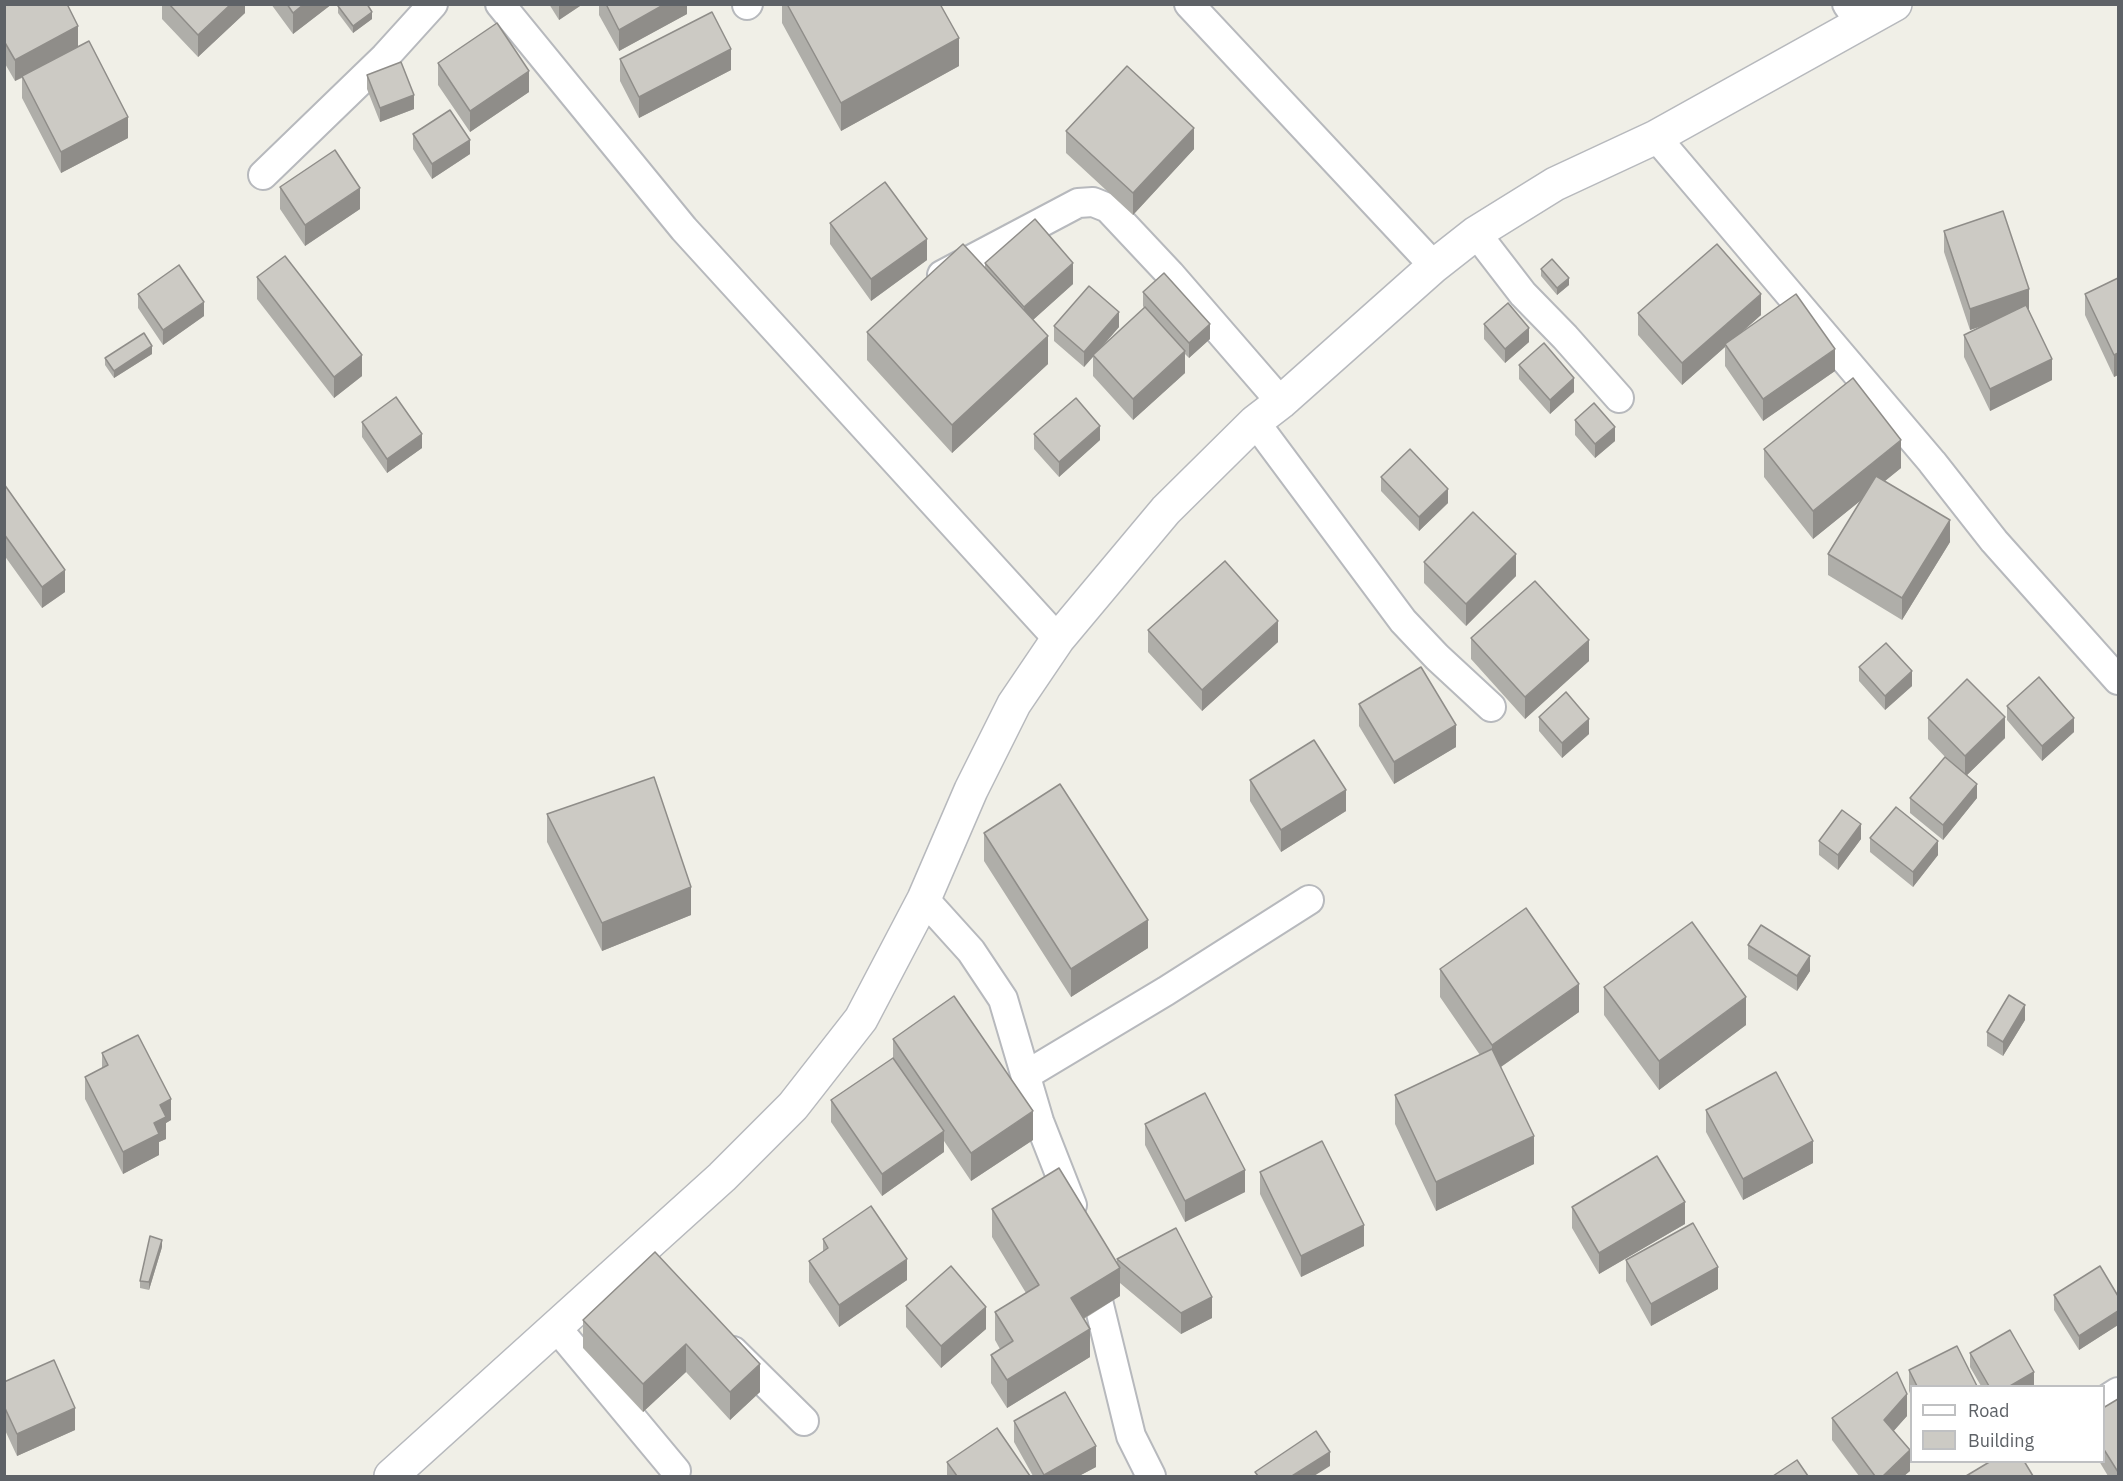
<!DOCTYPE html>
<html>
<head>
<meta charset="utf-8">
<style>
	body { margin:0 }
	#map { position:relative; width:2123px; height:1481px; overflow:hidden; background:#f0efe7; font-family:"IBM Plex Sans",sans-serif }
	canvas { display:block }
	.frame { position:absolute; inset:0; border:6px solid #5e6267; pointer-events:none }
	.legend { position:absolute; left:1910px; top:1385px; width:195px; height:78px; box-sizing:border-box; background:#fff; border:2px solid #bfc0c2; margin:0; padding:8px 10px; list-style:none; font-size:18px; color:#5e6267 }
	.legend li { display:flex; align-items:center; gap:12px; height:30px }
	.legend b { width:30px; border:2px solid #bfc0c2 }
</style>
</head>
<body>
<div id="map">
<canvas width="2123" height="1481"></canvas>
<div class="frame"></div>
<ul class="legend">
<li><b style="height:8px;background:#fff"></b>Road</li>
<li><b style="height:16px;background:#cccac4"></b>Building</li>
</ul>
</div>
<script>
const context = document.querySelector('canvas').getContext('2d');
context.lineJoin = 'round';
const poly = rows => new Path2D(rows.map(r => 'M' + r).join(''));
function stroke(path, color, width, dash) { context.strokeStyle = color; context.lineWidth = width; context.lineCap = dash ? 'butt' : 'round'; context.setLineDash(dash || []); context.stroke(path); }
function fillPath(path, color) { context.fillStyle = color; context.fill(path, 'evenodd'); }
const minor = poly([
	[500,4,684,229,1058,639],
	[1189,4,1434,266],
	[1847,4,1861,24],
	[747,5,748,4],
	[1656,137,1932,462,1994,541,2118,680],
	[263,175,385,57,433,4],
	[1476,233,1523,294,1565,337,1619,398],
	[942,275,1078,203,1093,202,1108,208,1170,274,1281,402],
	[1255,422,1403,621,1437,657,1491,707],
	[924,899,971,951,1003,999,1039,1121,1072,1205],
	[1026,1075,1166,991,1309,900],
	[1091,1272,1131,1436,1151,1476],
	[556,1327,676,1471],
	[733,1351,804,1421],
	[2104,1401,2118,1392]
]);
const tertiary = poly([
	[391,1476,722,1177,793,1106,861,1019,924,899,971,790,1014,704,1058,639,1166,510,1255,422,1281,402,1434,266,1476,233,1555,184,1656,137,1895,4]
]);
stroke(minor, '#b7b9bd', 32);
stroke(tertiary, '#b7b9bd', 36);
stroke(minor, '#fff', 28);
stroke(tertiary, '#fff', 33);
fillPath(poly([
	[4,4,78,47,128,138,61,173,22,98,22,78,15,81,4,62],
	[162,4,245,4,245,13,198,57,162,19],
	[271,4,332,4,293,34],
	[549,4,583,4,559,20],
	[599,4,687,4,687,14,619,51,599,15],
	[782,4,940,4,959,66,841,131,782,23],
	[338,6,372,19,353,33,338,13],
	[620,59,731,70,639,118,620,81],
	[438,63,529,92,470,132,438,85],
	[367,75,414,109,380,122,367,89],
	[1066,131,1194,149,1133,215,1066,153],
	[413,134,470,154,432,179,413,149],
	[280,187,360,209,305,246,280,209],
	[830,223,927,260,871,301,830,244],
	[1944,231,2029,310,2052,380,1990,411,1964,357,1964,335,1982,326,1970,330,1944,252],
	[985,263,1073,284,1033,320,1048,364,952,453,867,360,867,332,985,268],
	[1541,269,1569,285,1557,295,1541,276],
	[257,277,362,376,334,398,257,299],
	[2118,278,2118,375,2114,377,2085,315,2085,294],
	[1143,292,1210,339,1189,358,1185,354,1185,373,1133,420,1093,376,1093,357,1084,367,1054,341,1054,326,1119,327,1101,348,1144,308,1143,306],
	[138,294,204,316,163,345,138,308],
	[1638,313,1761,315,1741,333,1835,371,1763,421,1725,366,1725,347,1682,385,1638,335],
	[1484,324,1529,342,1505,363,1484,339],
	[152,354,114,378,105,365,105,358],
	[1519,365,1574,392,1550,414,1519,379],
	[1575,420,1615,441,1595,458,1575,435],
	[362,422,422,448,387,473,362,437],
	[1034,434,1100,440,1059,477,1034,449],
	[1764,449,1901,468,1885,481,1950,542,1902,620,1828,575,1828,554,1861,500,1813,539,1764,477],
	[1381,477,1448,503,1419,531,1381,491],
	[4,484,65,592,42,608,4,555],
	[1424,562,1516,576,1466,626,1424,583],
	[1148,630,1278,642,1202,711,1148,652],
	[1471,638,1589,661,1525,719,1471,659],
	[1859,667,1912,686,1885,710,1859,681],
	[1359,704,1456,747,1394,784,1359,726],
	[2007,706,2074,732,2042,761,2007,720],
	[1539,717,1589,734,1562,758,1539,731],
	[1928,718,2005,738,1967,775,1977,798,1943,840,1910,813,1910,798,1949,761,1928,739],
	[1250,780,1346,811,1281,852,1250,801],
	[547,814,691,915,602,951,547,842],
	[984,833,1148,948,1071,997,984,861],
	[1870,838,1938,855,1913,887,1870,852],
	[1861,839,1838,870,1819,855,1819,841],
	[1748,945,1810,971,1797,991,1748,959],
	[1440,969,1579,1012,1501,1067,1534,1164,1436,1211,1395,1124,1395,1095,1480,1055,1440,997],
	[1604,987,1746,1025,1659,1090,1604,1015],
	[2025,1020,2003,1056,1987,1046,1987,1032],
	[893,1039,1033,1140,971,1181,944,1141,944,1152,882,1196,831,1122,831,1100,893,1058],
	[102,1053,171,1120,166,1123,166,1139,159,1142,159,1155,123,1174,85,1099,85,1077,102,1069],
	[1706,1110,1813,1163,1743,1200,1706,1132],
	[1145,1124,1245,1192,1185,1222,1145,1145],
	[1260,1172,1364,1246,1301,1277,1260,1194],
	[1572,1207,1685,1224,1599,1274,1572,1228],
	[992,1209,1117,1262,1117,1259,1212,1318,1181,1334,1120,1283,1120,1296,1084,1319,1090,1357,1007,1408,991,1383,991,1355,1000,1349,995,1340,995,1312,1026,1293,992,1237],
	[823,1239,907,1280,839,1327,809,1282,809,1261,823,1252],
	[162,1247,149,1290,140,1288,140,1281],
	[655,1252,760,1392,730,1420,686,1372,643,1412,583,1348,583,1320],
	[1626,1260,1718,1289,1651,1326,1626,1281],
	[2054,1295,2118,1296,2118,1325,2079,1350,2054,1310],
	[906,1306,986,1329,941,1368,906,1327],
	[1970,1353,2034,1386,1981,1386,1970,1367],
	[1909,1370,1977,1386,1911,1386,1911,1396,1909,1391],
	[4,1382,75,1430,17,1456,4,1428],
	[2118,1399,2118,1476,2108,1476,2099,1461,2103,1461,2103,1408],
	[1907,1416,1893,1431,1910,1471,1904,1476,1859,1476,1832,1440,1832,1418],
	[1014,1421,1096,1467,1079,1476,1033,1476,1014,1442],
	[947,1462,1030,1476,944,1476,947,1475]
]), '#afaea9');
fillPath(poly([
	[231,4,245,4,245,13,198,57,198,35],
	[304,4,332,4,293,34,293,13],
	[560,4,583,4,559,20,559,6],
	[665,4,687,4,687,14,619,51,619,30],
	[372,12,372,19,353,33,353,26],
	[78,26,78,47,15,81,15,60],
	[959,38,959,66,841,131,841,103],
	[731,49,731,70,639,118,639,97],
	[529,71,529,92,470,132,470,111],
	[414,95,414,109,380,122,380,108],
	[128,117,128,138,61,173,61,152],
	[1194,128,1194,149,1133,215,1133,193],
	[470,140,470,154,432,179,432,164],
	[360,188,360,209,305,246,305,225],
	[927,239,927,260,871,301,871,279],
	[1073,263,1073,284,1024,328,1024,307],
	[1569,278,1569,285,1557,295,1557,288],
	[2029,289,2029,310,1970,330,1970,309],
	[1761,294,1761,315,1726,346,1725,344,1725,347,1682,385,1682,363],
	[204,302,204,316,163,345,163,330],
	[1119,312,1119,327,1084,367,1084,352],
	[1210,324,1210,339,1189,358,1189,343],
	[1529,328,1529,342,1505,363,1505,349],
	[1048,336,1048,364,952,453,952,425],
	[152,346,152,354,114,378,114,371],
	[1835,349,1835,371,1763,421,1763,399],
	[1185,351,1185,373,1133,420,1133,399],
	[2118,353,2118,375,2114,377,2114,355],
	[362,355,362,376,334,398,334,377],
	[2052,359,2052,380,1990,411,1990,389],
	[1574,378,1574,392,1550,414,1550,400],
	[1100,426,1100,440,1059,477,1059,462],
	[1615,427,1615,441,1595,458,1595,444],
	[422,434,422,448,387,473,387,459],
	[1901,440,1901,468,1813,539,1813,511],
	[1448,489,1448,503,1419,531,1419,517],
	[1950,520,1950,542,1902,620,1902,598],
	[1516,554,1516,576,1466,626,1466,604],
	[65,570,65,592,42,608,42,587],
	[1278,621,1278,642,1202,711,1202,690],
	[1589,640,1589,661,1525,719,1525,697],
	[1912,671,1912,686,1885,710,1885,696],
	[2005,717,2005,738,1965,777,1965,756],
	[2074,718,2074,732,2042,761,2042,746],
	[1589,719,1589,734,1562,758,1562,743],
	[1456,725,1456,747,1394,784,1394,762],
	[1977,784,1977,798,1943,840,1943,825],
	[1346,790,1346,811,1281,852,1281,830],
	[1861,824,1861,839,1838,870,1838,855],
	[1938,841,1938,855,1913,887,1913,872],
	[691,887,691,915,602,951,602,923],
	[1148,920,1148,948,1071,997,1071,969],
	[1810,956,1810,971,1797,991,1797,976],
	[1579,984,1579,1012,1492,1073,1492,1045],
	[1746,997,1746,1025,1659,1090,1659,1061],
	[2025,1005,2025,1020,2003,1056,2003,1042],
	[171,1099,171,1120,166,1123,166,1139,159,1142,159,1155,123,1174,123,1152,160,1105],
	[1033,1111,1033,1140,971,1181,971,1153],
	[944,1131,944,1152,882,1196,882,1174],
	[1534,1136,1534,1164,1436,1211,1436,1182],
	[1813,1141,1813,1163,1743,1200,1743,1179],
	[1245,1170,1245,1192,1185,1222,1185,1201],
	[1685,1202,1685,1224,1599,1274,1599,1253],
	[1364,1225,1364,1246,1301,1277,1301,1256],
	[162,1240,162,1247,149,1290,149,1282],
	[907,1259,907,1280,839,1327,839,1305],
	[1718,1267,1718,1289,1651,1326,1651,1304],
	[1120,1268,1120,1296,1071,1326,1071,1298],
	[1212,1297,1212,1318,1181,1334,1181,1313],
	[986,1307,986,1329,941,1368,941,1346],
	[2118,1311,2118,1325,2079,1350,2079,1336],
	[1090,1329,1090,1357,1007,1408,1007,1380],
	[686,1344,686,1372,643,1412,643,1384],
	[760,1364,760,1392,730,1420,730,1392],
	[2034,1372,2034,1386,2010,1386],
	[1907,1394,1907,1416,1884,1442,1884,1420],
	[75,1408,75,1430,17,1456,17,1434],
	[1096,1446,1096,1467,1079,1476,1044,1476,1044,1475],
	[1910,1450,1910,1471,1904,1476,1883,1476],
	[1330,1452,1330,1466,1314,1476,1292,1476]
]), '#8f8d89');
const building = poly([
	[4,4,67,4,78,26,15,60,4,41,4,4],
	[169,4,231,4,198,35,169,4],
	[287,4,304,4,293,13,287,4],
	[341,4,367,4,372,12,353,26,338,6,341,4],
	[606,4,665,4,619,30,606,4],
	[787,4,940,4,959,38,841,103,787,4],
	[712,12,731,49,639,97,620,59,712,12],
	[497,23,529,71,470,111,438,63,497,23],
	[89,41,128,117,61,152,22,76,89,41],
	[401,62,414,95,380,108,367,75,401,62],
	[1127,66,1194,128,1133,193,1066,131,1127,66],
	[450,110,470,140,432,164,413,134,450,110],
	[335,150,360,188,305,225,280,187,335,150],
	[885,182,927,239,871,279,830,223,885,182],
	[2003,211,2029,289,1970,309,1944,231,2003,211],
	[1035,219,1073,263,1024,307,985,263,1035,219],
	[963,244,1048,336,952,425,867,332,963,244],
	[1717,244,1761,294,1682,363,1638,313,1717,244],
	[285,256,362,355,334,377,257,277,285,256],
	[1552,259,1569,278,1557,288,1541,269,1552,259],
	[179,265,204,302,163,330,138,294,179,265],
	[1164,273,1210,324,1189,343,1143,292,1164,273],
	[2118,278,2118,353,2114,355,2085,294,2118,278],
	[1089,286,1119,312,1084,352,1054,326,1089,286],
	[1796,294,1835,349,1763,399,1725,344,1796,294],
	[1508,303,1529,328,1505,349,1484,324,1508,303],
	[2026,305,2052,359,1990,389,1964,335,2026,305],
	[1145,307,1185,351,1133,399,1093,355,1145,307],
	[144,333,152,346,114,371,105,358,144,333],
	[1544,343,1574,378,1550,400,1519,365,1544,343],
	[1853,378,1901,440,1813,511,1764,449,1853,378],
	[396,397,422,434,387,459,362,422,396,397],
	[1076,398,1100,426,1059,462,1034,434,1076,398],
	[1594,403,1615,427,1595,444,1575,420,1594,403],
	[1410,449,1448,489,1419,517,1381,477,1410,449],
	[1876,476,1950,520,1902,598,1828,554,1876,476],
	[4,484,65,570,42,587,4,534,4,484],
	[1473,512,1516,554,1466,604,1424,562,1473,512],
	[1225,561,1278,621,1202,690,1148,630,1225,561],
	[1535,581,1589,640,1525,697,1471,638,1535,581],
	[1886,643,1912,671,1885,696,1859,667,1886,643],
	[1421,667,1456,725,1394,762,1359,704,1421,667],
	[2039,677,2074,718,2042,746,2007,706,2039,677],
	[1967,679,2005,717,1965,756,1928,718,1967,679],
	[1566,692,1589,719,1562,743,1539,717,1566,692],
	[1314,740,1346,790,1281,830,1250,780,1314,740],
	[1945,757,1977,784,1943,825,1910,798,1945,757],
	[654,777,691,887,602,923,547,814,654,777],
	[1060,784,1148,920,1071,969,984,833,1060,784],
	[1896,807,1938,841,1913,872,1870,838,1896,807],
	[1842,810,1861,824,1838,855,1819,841,1842,810],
	[1526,908,1579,984,1492,1045,1440,969,1526,908],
	[1692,922,1746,997,1659,1061,1604,987,1692,922],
	[1761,925,1810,956,1797,976,1748,945,1761,925],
	[2009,995,2025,1005,2003,1042,1987,1032,2009,995],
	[954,996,1033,1111,971,1153,893,1039,954,996],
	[138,1035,171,1099,160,1105,166,1117,154,1123,159,1134,123,1152,85,1077,108,1065,102,1053,138,1035],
	[1492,1049,1534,1136,1436,1182,1395,1095,1492,1049],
	[893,1058,944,1131,882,1174,831,1100,893,1058],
	[1776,1072,1813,1141,1743,1179,1706,1110,1776,1072],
	[1205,1093,1245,1170,1185,1201,1145,1124,1205,1093],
	[1322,1141,1364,1225,1301,1256,1260,1172,1322,1141],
	[1657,1156,1685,1202,1599,1253,1572,1207,1657,1156],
	[1059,1168,1120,1268,1071,1298,1090,1329,1007,1380,991,1355,1013,1341,995,1312,1039,1285,992,1209,1059,1168],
	[871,1206,907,1259,839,1305,809,1261,828,1248,823,1239,871,1206],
	[1693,1223,1718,1267,1651,1304,1626,1260,1693,1223],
	[1176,1228,1212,1297,1181,1313,1117,1259,1176,1228],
	[150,1236,162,1240,149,1282,140,1281,150,1236],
	[655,1252,760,1364,730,1392,686,1344,643,1384,583,1320,655,1252],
	[951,1266,986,1307,941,1346,906,1306,951,1266],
	[2100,1266,2118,1296,2118,1311,2079,1336,2054,1295,2100,1266],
	[2010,1330,2034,1372,2010,1386,1989,1386,1970,1353,2010,1330],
	[1957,1346,1977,1386,1917,1386,1909,1370,1957,1346],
	[54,1360,75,1408,17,1434,4,1406,4,1382,54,1360],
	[1897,1372,1907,1394,1884,1420,1910,1450,1883,1476,1875,1476,1832,1418,1897,1372],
	[1065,1392,1096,1446,1044,1475,1014,1421,1065,1392],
	[2118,1399,2118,1472,2103,1448,2103,1408,2118,1399],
	[997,1428,1030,1476,957,1476,947,1462,997,1428],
	[1316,1431,1330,1452,1292,1476,1258,1476,1255,1472,1316,1431],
	[1797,1460,1808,1476,1773,1476,1797,1460],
	[1991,1461,2024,1461,2033,1476,1966,1476,1991,1461]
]);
fillPath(building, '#cccac4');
stroke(building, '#8f8d89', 1.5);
</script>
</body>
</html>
